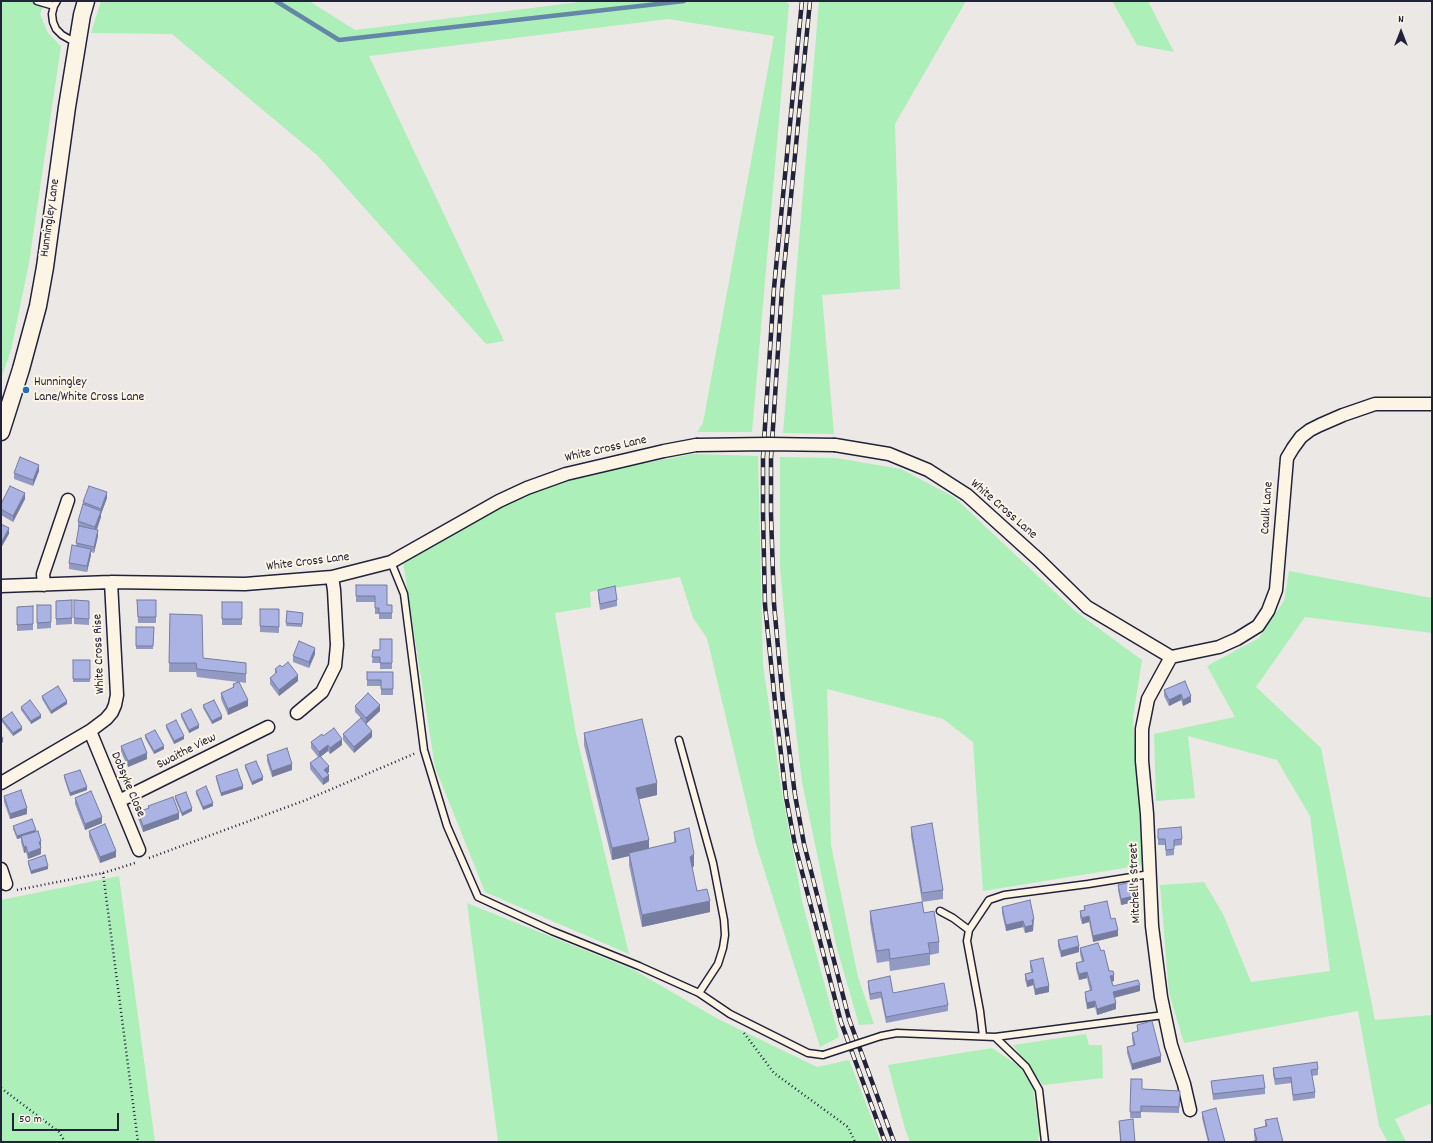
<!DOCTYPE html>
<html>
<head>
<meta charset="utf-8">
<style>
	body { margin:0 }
	#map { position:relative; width:1433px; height:1143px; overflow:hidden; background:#ece8e5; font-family:Dekko,sans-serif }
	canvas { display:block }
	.frame { position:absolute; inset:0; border:2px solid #22223b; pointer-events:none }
	.north { position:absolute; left:1381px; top:12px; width:40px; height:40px; -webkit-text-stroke:3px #fcf5e5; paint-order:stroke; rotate:0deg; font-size:11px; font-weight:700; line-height:16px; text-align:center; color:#22223b }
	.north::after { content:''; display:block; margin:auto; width:14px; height:18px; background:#22223b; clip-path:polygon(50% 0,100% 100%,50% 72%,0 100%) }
	.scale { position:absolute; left:12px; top:1113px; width:107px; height:18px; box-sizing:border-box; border:2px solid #22223b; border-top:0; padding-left:5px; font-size:12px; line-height:14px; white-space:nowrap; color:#22223b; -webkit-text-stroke:3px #fcf5e5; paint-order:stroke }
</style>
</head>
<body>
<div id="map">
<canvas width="1433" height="1143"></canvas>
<div class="frame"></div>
<div class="north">N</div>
<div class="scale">50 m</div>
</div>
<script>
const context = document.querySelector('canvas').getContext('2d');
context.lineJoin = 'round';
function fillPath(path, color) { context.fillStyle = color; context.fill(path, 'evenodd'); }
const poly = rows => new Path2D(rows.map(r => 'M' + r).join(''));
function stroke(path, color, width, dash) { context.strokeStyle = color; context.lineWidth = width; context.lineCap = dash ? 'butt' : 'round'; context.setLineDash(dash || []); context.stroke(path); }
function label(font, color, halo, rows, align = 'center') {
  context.font = font + ' Dekko,sans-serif'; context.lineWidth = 4; context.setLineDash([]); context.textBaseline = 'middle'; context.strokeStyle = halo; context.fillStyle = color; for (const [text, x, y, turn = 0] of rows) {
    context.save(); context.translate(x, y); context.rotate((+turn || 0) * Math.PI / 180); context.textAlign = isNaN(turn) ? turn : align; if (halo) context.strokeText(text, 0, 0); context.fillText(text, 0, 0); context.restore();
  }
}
fillPath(poly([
	[1,1,46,1,40,14,48,33,61,46,29,263,11,350,1,379],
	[101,1,309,1,355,30,588,1,785,1,789,4,752,432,697,432,703,423,774,36,668,19,369,56,504,341,486,344,318,156,172,34,91,33],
	[819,1,966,1,895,124,900,289,822,295,834,434,783,433],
	[1112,1,1148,1,1174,52,1137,45],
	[693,454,758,456,763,665,782,793,803,905,839,1037,820,1047,756,844,707,638,693,618,680,577,590,592,591,607,555,613,576,734,629,954,485,892,435,767,403,562,500,504,571,477],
	[780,457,836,458,901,469,954,497,1075,611,1142,660,1133,717,1143,865,983,891,973,742,943,719,827,689,831,845,858,977,874,1024,859,1025,836,945,802,782,789,672,780,566],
	[1289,571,1432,598,1432,633,1305,617,1256,687,1321,748,1375,1020,1432,1015,1432,1103,1395,1119,1406,1142,1388,1142,1379,1126,1358,1011,1184,1043,1169,993,1160,885,1204,882,1223,914,1251,982,1330,971,1310,816,1277,760,1188,736,1195,798,1156,801,1154,734,1235,717,1207,666,1259,638,1284,601],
	[119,876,155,1142,1,1142,1,900],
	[467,903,634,970,718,1019,817,1067,849,1060,881,1142,498,1142],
	[1086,1034,1089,1045,1102,1045,1103,1078,1043,1085,1013,1045],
	[992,1048,1020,1067,1033,1088,1039,1131,1038,1142,910,1142,905,1129,888,1065]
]), '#acefb9');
stroke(poly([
	[276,1,339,40,684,1]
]), '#6486a7', 4.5);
const service = poly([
	[37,1,54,6],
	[57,1,54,6,52,14,53,22,56,29,62,35,69,39,77,41],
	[391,562,404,594,424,750,447,826,478,897,552,931,639,966,699,993,730,1014,808,1053,823,1055],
	[679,740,713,863,724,920,725,935,723,948,718,964,699,993],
	[940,911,953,918,969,930],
	[881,1036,897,1033,995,1037,1026,1067,1039,1090,1045,1142],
	[983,1036,980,1011,967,941,969,930,989,900,1004,895,1088,884,1150,874],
	[995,1037,1164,1015]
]);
const minor = poly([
	[835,445,889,454,928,470,967,495,1039,560,1087,607,1171,657],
	[44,585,43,574,68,500],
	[1,586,111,582,245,584,332,577,391,562,499,501,527,488,566,474,664,451,696,445],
	[1171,657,1148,699,1142,729,1142,761,1147,814,1152,926,1161,997,1171,1045,1184,1084,1190,1110],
	[1171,657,1219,647,1237,639,1258,626,1268,611,1276,590,1287,458,1293,448,1301,437,1310,430,1320,425,1343,415,1375,404,1432,404],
	[297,713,322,692,335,666,337,645,334,590,332,577],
	[90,731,139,850],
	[1,783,90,731,106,719,112,712,115,705,117,695,111,582],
	[119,801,268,727],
	[1,869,6,884]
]);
const secondary = poly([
	[1,432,21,369,38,306,45,267,67,107,82,15,86,1]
]);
stroke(service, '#22223b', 9);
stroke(minor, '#22223b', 15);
stroke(secondary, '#22223b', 19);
stroke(poly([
	[149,858,306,800,416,753],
	[103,873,138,1142],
	[17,890,103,873,135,863],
	[744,1033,774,1073,848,1127,855,1142],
	[1,1088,59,1132,65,1142]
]), '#22223b', 2.5, [1, 3]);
stroke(service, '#fcf5e5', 6);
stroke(minor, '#fcf5e5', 12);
stroke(secondary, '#fcf5e5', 16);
const rail = poly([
	[802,1,774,288,763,457,763,514,765,605,775,702,786,797,795,845,841,1022,885,1142],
	[810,1,782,289,771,458,771,514,774,604,783,702,795,795,804,844,849,1019,894,1142]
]);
stroke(rail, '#22223b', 4.5);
stroke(rail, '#fcf5e5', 3, [9]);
const serviceBridge = poly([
	[823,1055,881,1036]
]);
const minorBridge = poly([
	[696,445,768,444,835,445]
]);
stroke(serviceBridge, '#22223b', 9, []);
stroke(minorBridge, '#22223b', 15, []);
stroke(serviceBridge, '#fcf5e5', 6);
stroke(minorBridge, '#fcf5e5', 12);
fillPath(poly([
	[39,471,33,486,14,479,14,473],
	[107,498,101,514,101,517,97,530,98,536,94,553,91,552,91,555,87,572,69,569,69,563,76,546,79,527,78,527,78,521,83,505,83,502],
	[25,499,13,522,1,515,1,504],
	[356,585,387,585,387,605,392,605,392,619,379,619,379,614,375,614,375,602,356,602],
	[598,590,617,600,617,606,600,610,598,596],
	[72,600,72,624,56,625,56,601],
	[74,600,89,601,89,625,74,624],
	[137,600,156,600,156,623,138,623],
	[222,602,242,602,242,625,222,625],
	[37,605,51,605,51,628,37,629],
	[33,606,33,630,17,631,17,607],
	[260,609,279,609,279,633,260,632],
	[287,611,303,613,302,627,286,626],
	[170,614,203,658,246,663,246,683,239,682,248,706,228,715,221,699,221,693,233,688,233,684,238,682,197,677,196,672,169,672],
	[136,627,154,627,153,649,136,649],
	[392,639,392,669,380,669,380,663,372,663,373,650,380,650],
	[315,654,309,668,293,662,293,656],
	[73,660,90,660,90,682,73,682],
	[282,667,298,681,279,696,270,684,270,678,275,674,275,669],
	[367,672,393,672,393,695,381,695,381,686,367,686],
	[1185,681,1191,702,1183,706,1181,700,1169,706,1164,696,1164,690],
	[42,696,67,704,51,714,42,699],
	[203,705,222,719,212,724,203,708],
	[355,706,380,711,366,724,372,737,354,753,343,740,343,734,361,718,355,712],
	[21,707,41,718,31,724,21,710],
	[181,714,199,728,189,733,181,717],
	[2,719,22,730,13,736,2,722],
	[166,725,184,739,174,744,166,728],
	[584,733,657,795,639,799,649,849,674,843,674,832,694,866,692,868,697,891,710,912,642,927,629,865,629,856,612,860,584,745],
	[145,735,164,749,154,754,145,738],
	[323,736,342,745,330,754,328,751,321,756,329,772,327,774,329,781,323,785,310,769,310,763,318,757,311,748,311,742],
	[121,746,147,759,128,767,121,752],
	[267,755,292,770,272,777,267,761],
	[245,765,263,780,252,785,245,768],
	[64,775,87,790,70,796,64,778],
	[216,776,243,789,221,796,216,779],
	[196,791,213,806,203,810,196,794],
	[4,796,27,814,10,819,4,802],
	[175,796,192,811,182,816,175,799],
	[75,798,102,823,85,830,75,804],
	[148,806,179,819,143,832,138,818,138,812,148,809],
	[13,826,36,831,41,847,41,854,28,859,26,852,24,853,21,842,21,838,17,839,13,829],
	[911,827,943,890,943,899,922,902,924,913,939,942,939,953,930,955,930,965,890,971,889,961,877,963,870,922,870,911,922,902,911,836],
	[1158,829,1182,839,1182,845,1174,846,1174,855,1166,856,1165,845,1158,845],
	[89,831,116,857,100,863,89,837],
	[28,861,48,869,31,874,28,864],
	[1118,885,1138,901,1121,905,1118,890],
	[1084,906,1111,919,1118,936,1093,942,1089,922,1082,924,1080,917,1080,911,1084,910],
	[1002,907,1034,925,1033,925,1033,931,1025,933,1023,927,1006,931,1002,913],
	[1058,940,1079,952,1061,957,1058,946],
	[1080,948,1101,951,1114,981,1112,982,1113,986,1140,991,1114,998,1116,1009,1097,1015,1095,1007,1087,1009,1085,998,1085,992,1090,991,1087,978,1079,980,1076,969,1076,963,1082,962,1080,954],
	[1030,961,1049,992,1035,995,1033,985,1027,987,1025,980,1025,974,1031,972,1030,967],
	[868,981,893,993,948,1005,948,1011,886,1023,881,998,870,1000,868,987],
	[1137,1025,1161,1062,1132,1070,1127,1053,1127,1047,1133,1045,1132,1039,1132,1033,1137,1032],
	[1273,1068,1318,1069,1318,1075,1312,1076,1315,1092,1315,1098,1293,1101,1291,1083,1275,1085,1273,1074],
	[1131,1079,1142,1089,1180,1091,1179,1113,1141,1112,1141,1118,1130,1118],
	[1211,1081,1265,1088,1265,1094,1213,1100],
	[1202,1112,1225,1142,1208,1142,1202,1118],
	[1265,1120,1283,1142,1255,1141,1254,1135,1254,1129,1265,1126],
	[1119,1121,1135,1142,1120,1142]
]), '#929ac3');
fillPath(poly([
	[39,465,39,471,33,486,33,480],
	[107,492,107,498,101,514,101,517,95,533,95,527,101,512,101,509],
	[25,493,25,499,13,522,13,516],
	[9,528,9,534,1,548,1,543],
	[98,530,98,536,94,553,94,547],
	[91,549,91,555,87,572,87,566],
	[315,648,315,654,309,668,309,662],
	[298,675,298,681,279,696,279,690],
	[1181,694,1181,700,1169,706,1169,700],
	[1191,696,1191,702,1183,706,1183,700],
	[248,700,248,706,228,715,228,709],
	[67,701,67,704,51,714,51,711],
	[380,705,380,711,366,724,366,718],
	[41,715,41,718,31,724,31,721],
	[222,716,222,719,212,724,212,721],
	[199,725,199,728,189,733,189,730],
	[22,727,22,730,13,736,13,733],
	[372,731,372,737,354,753,354,747],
	[184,736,184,739,174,744,174,741],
	[3,739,3,742,1,744,1,740],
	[342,739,342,745,330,754,330,748],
	[328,745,328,751,319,758,319,752],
	[164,746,164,749,154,754,154,751],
	[147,753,147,759,128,767,128,761],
	[292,764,292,770,272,777,272,771],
	[329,766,329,772,324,776,324,770],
	[329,775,329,781,323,785,323,779],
	[263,777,263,780,252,785,252,782],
	[657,783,657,795,636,800,636,788],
	[243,786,243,789,221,796,221,793],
	[87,787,87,790,70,796,70,793],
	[213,803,213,806,203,810,203,807],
	[27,808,27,814,10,819,10,814],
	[192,808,192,811,182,816,182,813],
	[179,813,179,819,143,832,143,826],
	[102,817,102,823,85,830,85,824],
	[36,830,36,833,17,839,17,836],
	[649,840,649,852,629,853,629,856,612,860,612,848],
	[41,841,41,847,39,848,39,842],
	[26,846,26,852,24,853,24,847],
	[41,848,41,854,28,859,28,853],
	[116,851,116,857,100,863,100,857],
	[694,854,694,866,690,869,690,857],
	[48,866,48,869,31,874,31,871],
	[1138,895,1138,901,1121,905,1121,899],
	[710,901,710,912,642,927,642,915],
	[1089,916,1089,922,1082,924,1082,918],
	[1034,919,1033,931,1025,933,1025,927,1032,920],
	[1023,921,1023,927,1006,931,1006,925],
	[1118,930,1118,936,1093,942,1093,936],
	[1079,946,1079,952,1061,957,1061,951],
	[1087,972,1087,978,1079,980,1079,974],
	[1114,975,1114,981,1110,982,1110,976],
	[1033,979,1033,985,1027,987,1027,981],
	[1140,985,1140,991,1113,998,1113,992],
	[1049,986,1049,992,1035,995,1035,989],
	[1095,1001,1095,1007,1087,1009,1087,1003],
	[1116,1003,1116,1009,1097,1015,1097,1009],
	[1161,1056,1161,1062,1132,1070,1132,1064]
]), '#777d9f');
const building = poly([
	[20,457,39,465,33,480,14,473,20,457],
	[10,486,25,493,13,516,1,509,1,504,10,486],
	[89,486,107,492,101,509,83,502,89,486],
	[83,504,101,511,95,527,78,521,83,504],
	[1,524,9,528,1,543,1,524],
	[79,526,98,530,94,547,76,543,79,526],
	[72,545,91,549,87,566,69,563,72,545],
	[356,585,387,585,387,605,392,605,392,613,379,613,379,608,375,608,375,596,356,596,356,585],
	[615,586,617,600,600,604,598,590,615,586],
	[72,600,72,618,56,619,56,601,72,600],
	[74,600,89,601,89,619,74,618,74,600],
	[137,600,156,600,156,617,138,617,137,600],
	[222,602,242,602,242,619,222,619,222,602],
	[37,605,51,605,51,622,37,623,37,605],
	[33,606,33,624,17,625,17,607,33,606],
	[260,609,279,609,279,627,260,626,260,609],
	[287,611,303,613,302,624,286,623,287,611],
	[170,614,202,615,203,658,246,663,246,674,197,669,196,663,169,663,170,614],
	[136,627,154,627,153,646,136,646,136,627],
	[380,639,392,639,392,663,380,663,380,657,372,657,373,650,380,650,380,639],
	[299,641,315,648,309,662,293,656,299,641],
	[73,660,90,660,90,679,73,679,73,660],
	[288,662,298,675,279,690,270,678,277,672,275,669,280,665,282,667,288,662],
	[367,672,393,672,393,689,381,689,381,680,367,680,367,672],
	[1185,681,1191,696,1183,700,1181,694,1169,700,1164,690,1185,681],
	[239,682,248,700,228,709,221,693,234,687,233,684,239,682],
	[58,686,67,701,51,711,42,696,58,686],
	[368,693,380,705,366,718,355,706,368,693],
	[30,700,41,715,31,721,21,707,30,700],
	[214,700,222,716,212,721,203,705,214,700],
	[191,709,199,725,189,730,181,714,191,709],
	[12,712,22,727,13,733,2,719,12,712],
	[361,718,372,731,354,747,343,734,361,718],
	[642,719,657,783,636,788,649,840,612,848,584,733,642,719],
	[176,720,184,736,174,741,166,725,176,720],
	[334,728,342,739,330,748,328,745,319,752,311,742,322,734,323,736,334,728],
	[155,730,164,746,154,751,145,735,155,730],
	[1,735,3,739,1,740,1,735],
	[141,738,147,753,128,761,121,746,141,738],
	[287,748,292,764,272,771,267,755,287,748],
	[320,756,329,766,324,770,329,775,323,779,310,763,320,756],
	[256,761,263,777,252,782,245,765,256,761],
	[237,769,243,786,221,793,216,776,237,769],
	[80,770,87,787,70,793,64,775,80,770],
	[206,786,213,803,203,807,196,791,206,786],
	[21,790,27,808,10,814,4,796,21,790],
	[91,791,102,817,85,824,75,798,91,791],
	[186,792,192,808,182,813,175,796,186,792],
	[173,797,179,813,143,826,138,812,149,808,148,806,173,797],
	[32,819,36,830,17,836,13,826,32,819],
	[932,823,943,890,922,893,911,827,932,823],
	[105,824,116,851,100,857,89,831,105,824],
	[1181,827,1182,839,1174,840,1174,849,1166,850,1165,839,1158,839,1158,829,1181,827],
	[689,828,694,854,690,857,697,891,707,889,710,901,642,915,629,853,676,842,674,832,689,828],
	[38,831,41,841,39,842,41,848,28,853,26,846,24,847,21,836,38,831],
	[45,855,48,866,31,871,28,861,45,855],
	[1135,881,1138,895,1121,899,1118,885,1135,881],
	[1030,900,1034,919,1032,920,1033,925,1025,927,1023,921,1006,925,1002,907,1030,900],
	[1107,901,1111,919,1115,918,1118,930,1093,936,1089,916,1082,918,1080,911,1085,910,1084,906,1107,901],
	[922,902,924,913,934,911,939,942,928,943,930,953,890,959,889,949,877,951,870,911,922,902],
	[1077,936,1079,946,1061,951,1058,940,1077,936],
	[1098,943,1101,951,1104,950,1109,971,1113,971,1114,975,1110,976,1113,986,1138,980,1140,985,1113,992,1116,1003,1097,1009,1095,1001,1087,1003,1085,992,1092,990,1087,972,1079,974,1076,963,1084,961,1080,948,1098,943],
	[1043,958,1049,986,1035,989,1033,979,1027,981,1025,974,1033,972,1030,961,1043,958],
	[890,976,893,993,944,983,948,1005,886,1017,881,992,870,994,868,981,890,976],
	[1152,1021,1161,1056,1132,1064,1127,1047,1135,1045,1132,1033,1138,1031,1137,1025,1152,1021],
	[1317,1062,1318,1069,1311,1070,1315,1092,1293,1095,1291,1077,1275,1079,1273,1068,1317,1062],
	[1263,1075,1265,1088,1213,1094,1211,1081,1263,1075],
	[1131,1079,1142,1079,1142,1089,1180,1091,1179,1107,1141,1106,1141,1112,1130,1112,1131,1079],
	[1216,1108,1225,1142,1209,1142,1202,1112,1216,1108],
	[1277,1118,1283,1142,1251,1142,1257,1140,1254,1129,1267,1126,1265,1120,1277,1118],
	[1133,1119,1135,1142,1121,1142,1119,1121,1133,1119]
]);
fillPath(building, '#aab3e3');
stroke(building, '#777d9f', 1);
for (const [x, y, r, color] of [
	[26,390,4,"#1f6fb2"]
]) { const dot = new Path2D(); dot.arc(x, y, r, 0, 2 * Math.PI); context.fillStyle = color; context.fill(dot); stroke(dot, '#fcf5e5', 1.5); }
label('13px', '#22223b', '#fcf5e5', [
	["Hunningley Lane",51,218,-82],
	["White Cross Lane",606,450,-13],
	["Caulk Lane",1268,508,-86],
	["White Cross Lane",1003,510,41],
	["White Cross Lane",308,563,-7],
	["White Cross Rise",100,654,-92],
	["Swaithe View",187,752,-27],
	["Dobsyke Close",127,785,67],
	["Mitchell's Street",1136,883,-92]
]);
label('13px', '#22223b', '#fcf5e5', [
	["Hunningley",34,383],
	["Lane/White Cross Lane",34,398]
], 'left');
</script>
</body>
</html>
